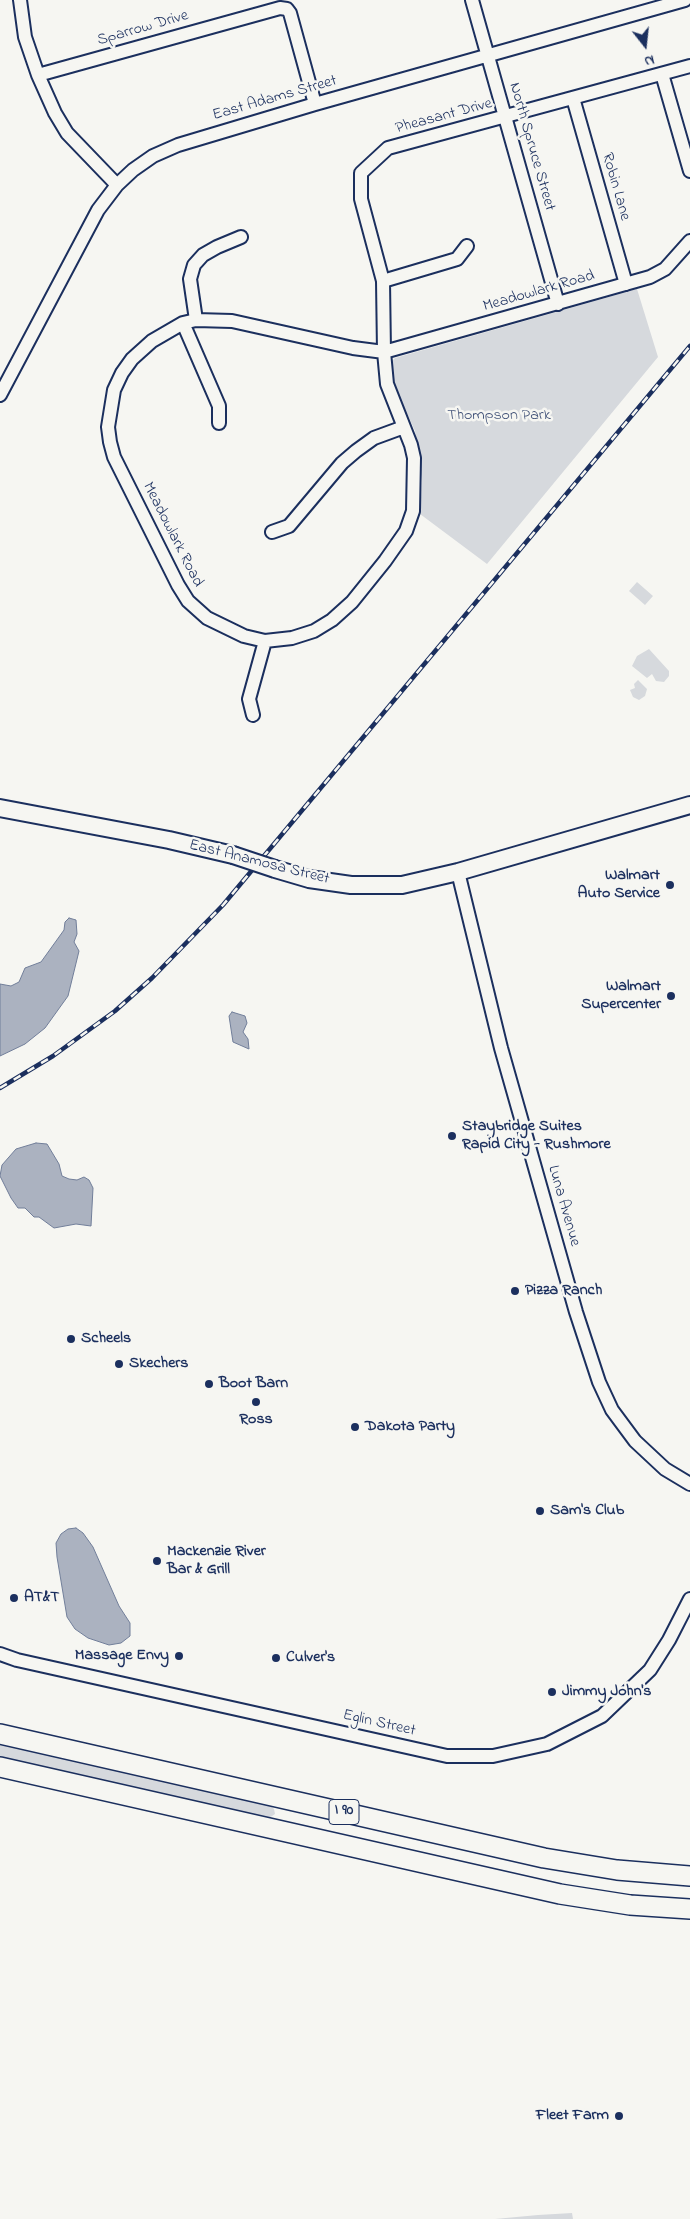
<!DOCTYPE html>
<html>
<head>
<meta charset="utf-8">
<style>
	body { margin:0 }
	#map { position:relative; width:690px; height:2219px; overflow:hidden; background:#f6f6f2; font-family:"Indie Flower",sans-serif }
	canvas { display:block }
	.north { position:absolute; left:620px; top:20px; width:50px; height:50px; -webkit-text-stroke:4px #f6f6f2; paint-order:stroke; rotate:164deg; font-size:14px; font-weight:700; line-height:20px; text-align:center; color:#1b2f5e }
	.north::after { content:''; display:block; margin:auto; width:18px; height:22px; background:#1b2f5e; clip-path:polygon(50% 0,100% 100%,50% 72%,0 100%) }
</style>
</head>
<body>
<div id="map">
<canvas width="690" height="2219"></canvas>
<div class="north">N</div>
</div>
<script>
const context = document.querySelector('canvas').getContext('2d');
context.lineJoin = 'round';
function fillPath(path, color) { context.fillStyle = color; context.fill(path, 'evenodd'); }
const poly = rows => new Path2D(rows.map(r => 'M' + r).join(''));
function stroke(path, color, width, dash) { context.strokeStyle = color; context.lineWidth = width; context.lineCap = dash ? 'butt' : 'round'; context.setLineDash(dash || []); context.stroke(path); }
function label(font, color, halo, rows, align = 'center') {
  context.font = font + ' "Indie Flower",sans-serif'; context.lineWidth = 5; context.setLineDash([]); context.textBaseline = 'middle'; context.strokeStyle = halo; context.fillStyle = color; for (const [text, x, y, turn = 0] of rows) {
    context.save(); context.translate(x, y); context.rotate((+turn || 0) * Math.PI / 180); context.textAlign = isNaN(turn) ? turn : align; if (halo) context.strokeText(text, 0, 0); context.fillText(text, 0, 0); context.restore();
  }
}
fillPath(poly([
	[637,289,658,357,487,564,420,514,422,481,415,431,394,385,390,363,395,358],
	[637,582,653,596,645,605,629,591],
	[649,649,669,671,669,676,664,682,656,681,652,674,647,678,632,666,637,656],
	[638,680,647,689,645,696,639,700,633,697,630,690,635,688,634,684],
	[0,1743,269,1804,274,1809,275,1814,266,1820,0,1762],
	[572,2213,573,2219,495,2219,538,2215]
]), '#d6d9dd');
const water = poly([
	[69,918,76,920,77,934,74,942,79,951,68,996,45,1028,25,1044,0,1056,0,984,11,986,19,982,25,968,41,962,64,930,65,922,69,918],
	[232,1012,245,1016,247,1023,243,1032,248,1039,249,1049,233,1042,229,1016,232,1012],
	[36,1143,47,1144,59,1164,62,1176,69,1179,77,1180,84,1177,89,1180,93,1188,91,1226,76,1224,54,1228,39,1217,34,1217,25,1208,18,1208,11,1198,0,1176,2,1165,16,1149,36,1143],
	[76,1528,83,1533,93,1547,119,1606,130,1623,130,1636,121,1643,109,1645,88,1638,75,1629,67,1617,57,1557,56,1543,61,1534,68,1529,76,1528]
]);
fillPath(water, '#abb2c0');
stroke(water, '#717e99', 1);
const minor = poly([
	[20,0,25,37,38,75,55,113,67,133,117,185],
	[472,0,558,304],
	[690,66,388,148,361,173,361,199,383,281,384,352,353,348,232,321,196,320,183,323,152,341,132,359,122,373,114,390,108,427,110,442,114,457,178,585,188,601,207,618,244,636,265,641,292,638,314,631,332,620,352,602,385,561,406,531,413,511,414,458,411,445,387,384,384,352,650,277,665,269,690,241],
	[662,74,690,171],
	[38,75,280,8,287,9,290,13,315,104],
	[573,98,626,284],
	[383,281,457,259,467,246],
	[196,320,190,279,194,265,203,255,217,247,241,237],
	[183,323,219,406,219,423],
	[0,395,98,210,117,185,133,170,153,156,178,145,315,104,685,0],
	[272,532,289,526,342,463,356,451,374,438,404,427],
	[253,715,249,699,265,641],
	[458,872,501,1048,576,1312,599,1382,612,1410,635,1441,665,1469,690,1484],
	[0,1654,17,1660,447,1756,493,1756,547,1744,602,1716,650,1670,669,1640,690,1599]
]);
const major = poly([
	[0,808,169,840,233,855],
	[275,869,309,879,351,885,402,885,458,872,690,805]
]);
const highway = poly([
	[0,1734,544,1858,617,1870,690,1876],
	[0,1767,560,1894,630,1905,690,1909]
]);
stroke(minor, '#1b2f5e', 16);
stroke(major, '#1b2f5e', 20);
stroke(highway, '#1b2f5e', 22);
stroke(minor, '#f6f6f2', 12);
stroke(major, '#f6f6f2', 16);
stroke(highway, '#f6f6f2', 19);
const rail = poly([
	[0,1088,53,1056,115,1011,152,978,223,905,690,346]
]);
stroke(rail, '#1b2f5e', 4.5);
stroke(rail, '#f6f6f2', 2.5, [8]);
const majorBridge = poly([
	[233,855,275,869]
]);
stroke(majorBridge, '#1b2f5e', 20, []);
stroke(majorBridge, '#f6f6f2', 16);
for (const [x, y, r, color] of [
	[670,885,5,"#1b2f5e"],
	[671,996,5,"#1b2f5e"],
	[452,1136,5,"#1b2f5e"],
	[515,1291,5,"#1b2f5e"],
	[71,1339,5,"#1b2f5e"],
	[119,1364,5,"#1b2f5e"],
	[209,1384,5,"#1b2f5e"],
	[256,1402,5,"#1b2f5e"],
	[355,1427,5,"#1b2f5e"],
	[540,1511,5,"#1b2f5e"],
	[157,1561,5,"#1b2f5e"],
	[14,1598,5,"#1b2f5e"],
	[179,1656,5,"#1b2f5e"],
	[276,1658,5,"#1b2f5e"],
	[552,1692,5,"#1b2f5e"],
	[619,2116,5,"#1b2f5e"]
]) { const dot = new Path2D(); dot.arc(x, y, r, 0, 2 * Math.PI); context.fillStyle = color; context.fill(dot); stroke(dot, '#f6f6f2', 2); }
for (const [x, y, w] of [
	[344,1812,30]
]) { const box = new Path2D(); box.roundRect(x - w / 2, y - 12.5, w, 25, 4); context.fillStyle = '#f6f6f2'; context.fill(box); stroke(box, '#1b2f5e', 1); }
label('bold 15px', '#1b2f5e', null, [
	["I 90",344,1812]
]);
label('16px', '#1b2f5e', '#f6f6f2', [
	["Sparrow Drive",143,29,-16],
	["East Adams Street",275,99,-16],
	["Pheasant Drive",444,117,-15],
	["North Spruce Street",531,147,74],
	["Robin Lane",615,187,74],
	["Meadowlark Road",539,292,-16],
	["Meadowlark Road",172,535,63],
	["East Anamosa Street",259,863,14],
	["Luna Avenue",563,1206,74],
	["Eglin Street",379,1724,13]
]);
label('16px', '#405177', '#f6f6f2', [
	["Thompson Park",499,416]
]);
label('bold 16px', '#1b2f5e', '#f6f6f2', [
	["Walmart",660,876,"right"],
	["Auto Service",660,894,"right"],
	["Walmart",661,987,"right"],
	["Supercenter",661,1005,"right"],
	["Staybridge Suites",462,1127],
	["Rapid City - Rushmore",462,1145],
	["Pizza Ranch",525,1291],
	["Scheels",81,1339],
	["Skechers",129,1364],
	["Boot Barn",219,1384],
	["Ross",256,1420,"center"],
	["Dakota Party",365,1427],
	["Sam's Club",550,1511],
	["Mackenzie River",167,1552],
	["Bar & Grill",167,1570],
	["AT&T",24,1598],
	["Massage Envy",169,1656,"right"],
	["Culver's",286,1658],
	["Jimmy John's",562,1692],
	["Fleet Farm",609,2116,"right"]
], 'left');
</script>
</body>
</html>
